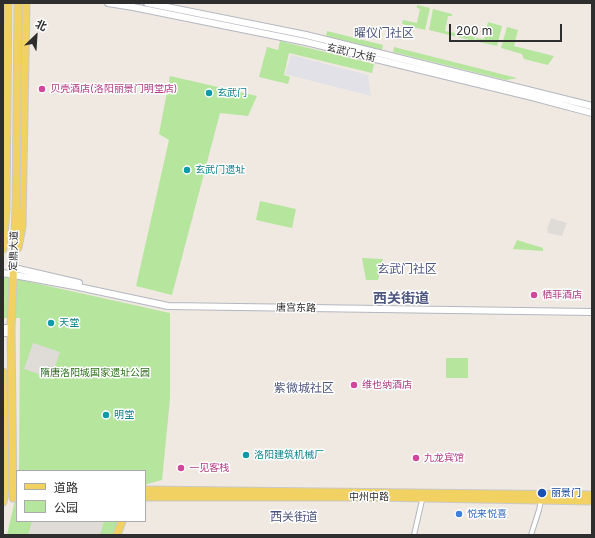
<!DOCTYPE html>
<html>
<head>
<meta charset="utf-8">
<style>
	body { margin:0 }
	#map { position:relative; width:595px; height:538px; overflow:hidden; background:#efe9e1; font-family:Inter,"Noto Sans SC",sans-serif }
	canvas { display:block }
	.frame { position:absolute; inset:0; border:4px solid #2e2e2e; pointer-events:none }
	.legend { position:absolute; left:16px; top:470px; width:130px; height:52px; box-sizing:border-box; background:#fff; border:1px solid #ababab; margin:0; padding:5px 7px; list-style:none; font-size:12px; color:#2e2e2e }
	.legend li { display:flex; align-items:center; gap:8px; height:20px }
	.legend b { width:20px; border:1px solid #ababab }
	.north { position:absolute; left:16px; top:16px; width:40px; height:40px; -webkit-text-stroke:3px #fff; paint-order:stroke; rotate:25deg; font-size:11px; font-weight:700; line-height:16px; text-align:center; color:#2e2e2e }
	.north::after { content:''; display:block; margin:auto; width:14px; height:18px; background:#2e2e2e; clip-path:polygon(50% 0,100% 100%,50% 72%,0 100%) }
	.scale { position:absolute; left:449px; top:24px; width:113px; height:18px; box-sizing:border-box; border:2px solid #2e2e2e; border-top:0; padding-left:5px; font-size:12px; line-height:14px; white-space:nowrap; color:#2e2e2e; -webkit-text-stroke:3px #fff; paint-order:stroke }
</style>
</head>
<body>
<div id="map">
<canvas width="595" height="538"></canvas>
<div class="frame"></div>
<ul class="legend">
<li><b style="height:5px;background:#f2d163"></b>道路</li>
<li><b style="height:11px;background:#b6e59e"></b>公园</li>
</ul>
<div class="north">北</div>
<div class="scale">200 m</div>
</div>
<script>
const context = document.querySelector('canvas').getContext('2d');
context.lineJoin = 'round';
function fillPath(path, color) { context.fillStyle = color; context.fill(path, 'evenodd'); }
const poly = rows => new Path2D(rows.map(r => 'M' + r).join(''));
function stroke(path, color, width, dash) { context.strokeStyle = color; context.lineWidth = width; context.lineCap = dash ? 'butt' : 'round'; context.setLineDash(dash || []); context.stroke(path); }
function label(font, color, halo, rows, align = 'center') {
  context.font = font + ' Inter,"Noto Sans SC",sans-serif'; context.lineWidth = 3; context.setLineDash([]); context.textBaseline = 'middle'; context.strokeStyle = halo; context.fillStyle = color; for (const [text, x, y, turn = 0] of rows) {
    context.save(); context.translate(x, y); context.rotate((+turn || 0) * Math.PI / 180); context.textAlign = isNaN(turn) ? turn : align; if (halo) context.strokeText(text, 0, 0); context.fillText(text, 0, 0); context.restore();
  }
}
fillPath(poly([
	[291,55,368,75,371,96,285,74]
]), '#e3e1e8');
fillPath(poly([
	[417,5,430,8,425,30,402,24,403,20,417,23,420,9,417,8],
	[433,9,452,14,452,16,448,16,445,31,475,37,474,41,429,30],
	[488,22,502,26,497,46,475,41,476,38,484,39],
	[507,27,518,30,514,46,554,56,548,65,524,59,522,54,501,48],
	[327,31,383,45,382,50,326,36],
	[280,41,374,64,372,73,289,53,284,75,290,77,288,84,259,77,267,47,278,50],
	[394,47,517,78,506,80,393,52],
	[170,76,257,96,248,116,220,113,172,295,136,286,169,140,159,134],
	[260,201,296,209,292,228,256,220],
	[517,240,543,248,543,251,513,249],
	[362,258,383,259,378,280,366,280],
	[3,276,170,313,170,399,162,480,147,484,145,487,145,471,19,471,20,318,3,318],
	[446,358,468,358,468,378,446,378],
	[17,491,17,521,119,521,114,535,7,535]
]), '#b6e59e');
fillPath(poly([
	[551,218,567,223,562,236,548,233,547,229],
	[33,343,60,352,51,378,24,369],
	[32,521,104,521,100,535,28,535]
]), '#dfdcd8');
const street = poly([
	[414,535,423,496],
	[531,535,539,510,541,500]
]);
const secondary = poly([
	[108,3,133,7,306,42,532,97,592,113],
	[147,3,306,35,592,106],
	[14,268,79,283],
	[3,273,74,286,168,306,592,312],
	[3,328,11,328],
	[3,333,11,333]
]);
const primary = poly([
	[18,248,22,227,26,3],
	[3,249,6,209],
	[3,372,5,489,3,502],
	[145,490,592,495],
	[145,497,372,497,592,501],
	[13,498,11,328,16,209],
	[117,535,122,521]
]);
stroke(street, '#b4b7c1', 6);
stroke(secondary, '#b4b7c1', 8);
stroke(primary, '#c9c9c9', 9);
stroke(street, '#fff', 4);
stroke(secondary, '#fff', 6);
stroke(primary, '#f2d163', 7);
const primaryBridge = poly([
	[6,209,8,3],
	[16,209,18,3]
]);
stroke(primaryBridge, '#c9c9c9', 9, []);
stroke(primaryBridge, '#f2d163', 7);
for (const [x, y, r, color] of [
	[42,89,4,"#d1479c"],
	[209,93,4,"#0f9aa8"],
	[187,170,4,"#0f9aa8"],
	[534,295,4,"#d1479c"],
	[51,323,4,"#0f9aa8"],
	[354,385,4,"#d1479c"],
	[106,415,4,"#0f9aa8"],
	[246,455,4,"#0f9aa8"],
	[416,458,4,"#d1479c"],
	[181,468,4,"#d1479c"],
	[542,493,5,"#1a4fb4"],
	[459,514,4,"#3f7fe0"]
]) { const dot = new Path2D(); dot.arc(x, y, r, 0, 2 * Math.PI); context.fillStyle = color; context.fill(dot); stroke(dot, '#fff', 1.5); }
label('10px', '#2e2e2e', '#fff', [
	["玄武门大街",351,53,13],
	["定鼎大道",14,251,-88],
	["唐宫东路",296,308,1],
	["中州中路",369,497]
]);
label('10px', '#b23c85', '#fff', [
	["贝壳酒店(洛阳丽景门明堂店)",50,89],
	["栖菲酒店",542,295],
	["维也纳酒店",362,385],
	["九龙宾馆",424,458],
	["一见客栈",189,468]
], 'left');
label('10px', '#0d838f', '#fff', [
	["玄武门",217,93],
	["玄武门遗址",195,170],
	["天堂",59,323],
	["明堂",114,415],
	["洛阳建筑机械厂",254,455]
], 'left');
label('10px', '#2c6e1b', '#fff', [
	["隋唐洛阳城国家遗址公园",95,373]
]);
label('10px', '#164399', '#fff', [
	["丽景门",551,493]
], 'left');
label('10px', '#366cbe', '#fff', [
	["悦来悦喜",467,514]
], 'left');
label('12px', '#4d5680', '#fff', [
	["曜仪门社区",384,33],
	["玄武门社区",407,269],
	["紫微城社区",304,388],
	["西关街道",294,517]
]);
label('bold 14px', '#4d5680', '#fff', [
	["西关街道",401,299]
]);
</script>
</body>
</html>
